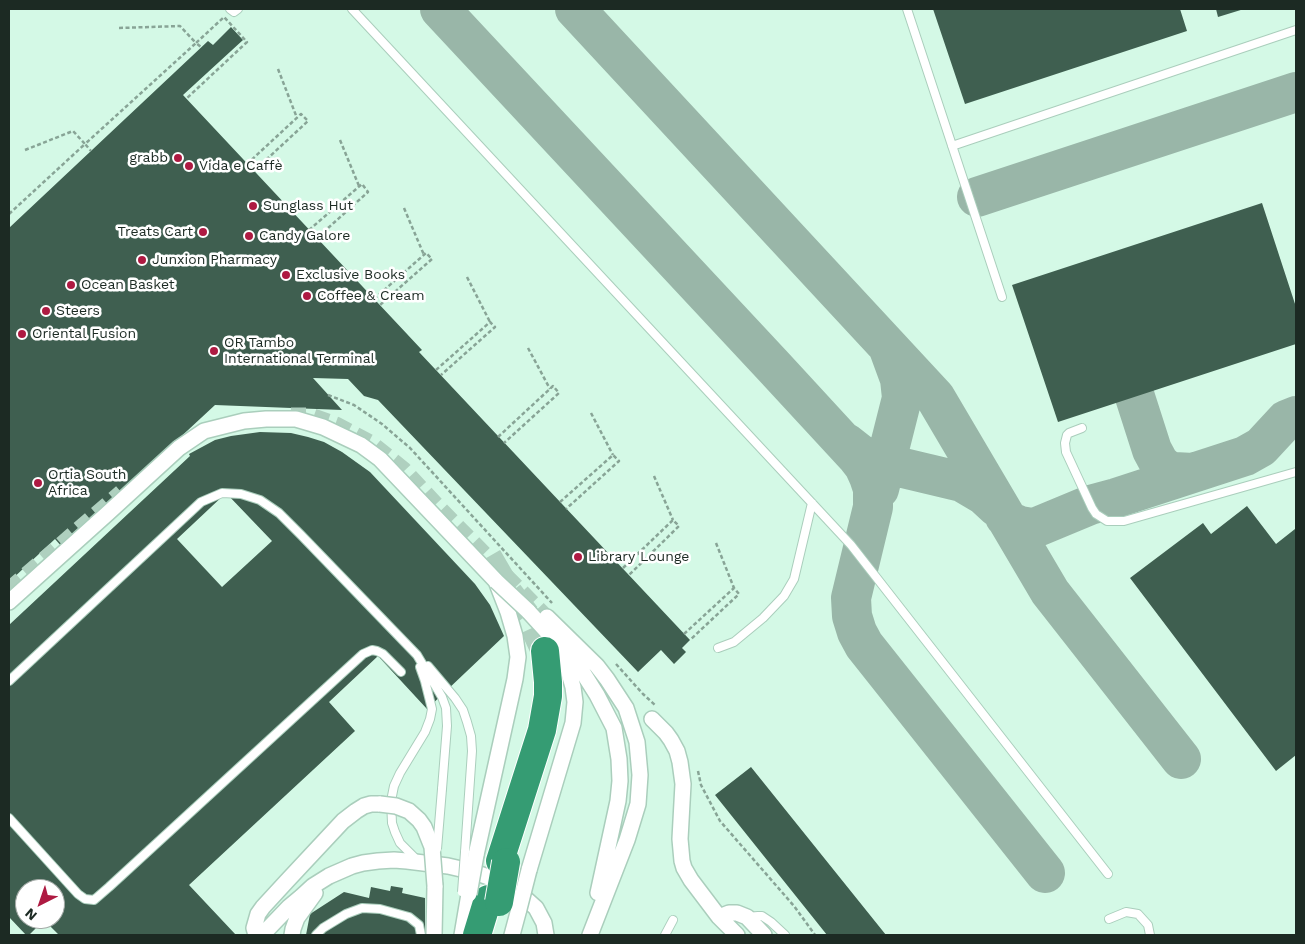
<!DOCTYPE html>
<html>
<head>
<meta charset="utf-8">
<style>
	body { margin:0 }
	#map { position:relative; width:1305px; height:944px; overflow:hidden; background:#d4f9e6; font-family:"Work Sans",sans-serif }
	canvas { display:block }
	.frame { position:absolute; inset:0; border:10px solid #1c2a23; pointer-events:none }
	.north { position:absolute; left:15px; top:879px; width:50px; height:50px; box-sizing:border-box; background:#fff; border:1px solid #a4aaa7; border-radius:50%; rotate:221deg; font-size:14px; font-weight:700; line-height:20px; text-align:center; color:#1c2a23 }
	.north::after { content:''; display:block; margin:auto; width:18px; height:22px; background:#ae1a42; clip-path:polygon(50% 0,100% 100%,50% 72%,0 100%) }
</style>
</head>
<body>
<div id="map">
<canvas width="1305" height="944"></canvas>
<div class="frame"></div>
<div class="north">N</div>
</div>
<script>
const context = document.querySelector('canvas').getContext('2d');
context.lineJoin = 'round';
const poly = rows => new Path2D(rows.map(r => 'M' + r).join(''));
function stroke(path, color, width, dash) { context.strokeStyle = color; context.lineWidth = width; context.lineCap = dash ? 'butt' : 'round'; context.setLineDash(dash || []); context.stroke(path); }
function fillPath(path, color) { context.fillStyle = color; context.fill(path, 'evenodd'); }
function label(font, color, halo, rows, align = 'center') {
  context.font = font + ' "Work Sans",sans-serif'; context.lineWidth = 5; context.setLineDash([]); context.textBaseline = 'middle'; context.strokeStyle = halo; context.fillStyle = color; for (const [text, x, y, turn = 0] of rows) {
    context.save(); context.translate(x, y); context.rotate((+turn || 0) * Math.PI / 180); context.textAlign = isNaN(turn) ? turn : align; if (halo) context.strokeText(text, 0, 0); context.fillText(text, 0, 0); context.restore();
  }
}
stroke(poly([
	[440,9,774,367,857,457,864,466,869,477,873,489,873,507,851,598,852,616,857,632,864,645,1045,873],
	[575,9,935,397,1050,592,1181,759],
	[977,197,1296,92],
	[1135,397,1152,450,1159,463,1167,470,1174,472,1193,473],
	[846,443,860,454,878,462,962,482,984,495,997,507],
	[879,489,902,398,900,379,889,349],
	[1005,517,1011,522,1020,526,1032,528,1037,527,1090,505,1116,498,1245,456,1261,447,1286,420,1296,416]
]), '#99b6a8', 40);
fillPath(poly([
	[933,9,1180,9,1187,31,965,104],
	[1216,9,1244,9,1218,17],
	[231,27,243,40,183,95,422,350,419,352,690,640,682,648,686,652,674,664,661,650,638,672,378,400,364,396,348,379,313,378,342,410,215,405,62,547,55,539,9,582,9,228,208,41,213,45],
	[1262,203,1296,307,1296,344,1058,422,1012,285],
	[260,432,291,433,308,437,324,442,342,452,370,472,475,584,490,605,504,636,427,709,378,656,329,702,355,731,189,885,236,935,59,935,44,920,29,935,26,935,9,917,9,625,190,456,189,454,215,440,231,436],
	[226,493,272,541,222,587,177,539],
	[25,889,55,889,55,919,25,919],
	[1247,506,1276,544,1295,529,1296,531,1296,755,1276,771,1130,578,1203,523,1211,534],
	[751,767,886,935,827,935,715,795],
	[391,886,403,888,402,893,425,898,425,935,306,935,310,914,344,892,369,898,371,887,390,891]
]), '#3f5f50');
stroke(poly([
	[291,415,311,415,336,424,372,443,404,469,439,507,547,617],
	[9,589,121,492]
]), '#afd0bf', 15, [15, 8]);
stroke(poly([
	[488,557,509,593,532,623,545,651]
]), '#afd0bf', 28, [28, 14]);
const lane = poly([
	[230,9,234,12,238,9],
	[352,9,851,545,1108,874],
	[907,9,1002,297],
	[952,146,1296,30],
	[1082,428,1069,433,1067,435,1065,443,1066,452,1092,508,1096,514,1107,521,1124,521,1296,472],
	[718,648,734,642,763,618,784,596,794,579,812,503],
	[428,666,455,698,463,710,467,722,471,736,472,751,465,852],
	[9,681,201,502,222,493,241,494,260,500,279,513,301,535,417,655,442,697,446,708,447,726,442,789],
	[9,818,78,894,85,899,94,900,109,887,363,654,372,650,377,651,383,654,401,672],
	[417,860,400,843,395,832,392,823,391,801,394,786,400,773,425,732,430,719,432,709,425,681,420,667],
	[747,917,758,916,762,916,771,922,785,935],
	[1109,919,1126,912,1138,914,1148,925,1150,935],
	[316,935,323,928,346,914,362,908,380,909,409,917,419,925,421,935],
	[665,935,673,920]
]);
const street = poly([
	[9,602,108,513,179,448,204,431,244,421,266,419,296,419,323,427,361,445,380,459,496,581,508,612,515,636,518,657,515,679,476,855],
	[528,611,580,668,597,695,614,728,619,759,620,781,618,801,598,893],
	[547,617,597,666,607,679,626,708,637,742,640,775,638,804,627,840,590,935],
	[652,719,666,733,671,740,677,751,680,762,683,784,680,839,682,861,684,868,691,880,719,917,737,935],
	[529,870,573,723,575,702,573,687,569,673,557,654],
	[719,917,729,913,737,913,747,917,764,935],
	[256,935,254,928,258,914,263,907,286,882,343,821,356,811,364,806,371,804,380,804],
	[261,935,264,933,289,907,301,897,313,886,329,876,352,866,363,863,378,861,394,860,407,861,448,866,474,872,494,879,506,884,517,891,536,908,544,923,546,935],
	[292,935,293,929,297,918,315,893],
	[434,935,435,886],
	[462,935,469,894],
	[512,935,519,909]
]);
const highway = poly([
	[500,861,542,730,548,696,548,682,545,651],
	[477,935,488,899]
]);
stroke(lane, '#aacebc', 10);
stroke(street, '#aacebc', 18);
stroke(highway, '#fff', 30);
stroke(poly([
	[278,69,297,118],
	[340,140,359,186],
	[25,150,73,131,85,144,196,43,201,47],
	[404,208,424,255],
	[9,214,85,144,91,151],
	[467,277,490,322],
	[528,348,550,389],
	[328,395,354,405,382,424,410,448,552,603],
	[591,413,613,455],
	[654,476,673,520],
	[716,543,734,588],
	[616,664,643,694,655,705],
	[698,771,701,785,720,821,794,906,815,935]
]), '#88a496', 2.5, [4, 2.5]);
stroke(lane, '#fff', 8);
stroke(street, '#fff', 15);
stroke(highway, '#359c73', 28);
const laneBridge = poly([
	[437,849,442,789],
	[462,892,465,852]
]);
const streetBridge = poly([
	[496,581,528,611],
	[380,804,396,806,409,811,419,820,424,827,432,847,435,886],
	[469,894,476,855],
	[519,909,529,870]
]);
const highwayBridge = poly([
	[499,902,506,862]
]);
stroke(laneBridge, '#aacebc', 10, []);
stroke(streetBridge, '#aacebc', 18, []);
stroke(highwayBridge, '#fff', 30, []);
stroke(poly([
	[119,28,180,26,196,43,224,17,247,42,186,99],
	[247,164,301,114,308,121,254,171],
	[309,230,362,184,368,192,317,238],
	[374,299,426,253,432,259,380,305],
	[436,370,490,322,495,327,441,375],
	[498,437,553,386,559,393,504,443],
	[560,502,613,455,619,461,566,509],
	[623,568,673,520,679,526,629,575],
	[684,634,734,588,739,594,690,640]
]), '#88a496', 2.5, [4, 2.5]);
stroke(laneBridge, '#fff', 8);
stroke(streetBridge, '#fff', 15);
stroke(highwayBridge, '#359c73', 28);
for (const [x, y, r, color] of [
	[178,158,5,"#ae1a42"],
	[189,166,5,"#ae1a42"],
	[253,206,5,"#ae1a42"],
	[203,232,5,"#ae1a42"],
	[249,236,5,"#ae1a42"],
	[142,260,5,"#ae1a42"],
	[286,275,5,"#ae1a42"],
	[71,285,5,"#ae1a42"],
	[307,296,5,"#ae1a42"],
	[46,311,5,"#ae1a42"],
	[22,334,5,"#ae1a42"],
	[214,351,5,"#ae1a42"],
	[38,483,5,"#ae1a42"],
	[578,557,5,"#ae1a42"]
]) { const dot = new Path2D(); dot.arc(x, y, r, 0, 2 * Math.PI); context.fillStyle = color; context.fill(dot); stroke(dot, '#fff', 2); }
label('14px', '#1c2a23', '#fff', [
	["grabb",168,158,"right"],
	["Vida e Caffè",199,166],
	["Sunglass Hut",263,206],
	["Treats Cart",193,232,"right"],
	["Candy Galore",259,236],
	["Junxion Pharmacy",152,260],
	["Exclusive Books",296,275],
	["Ocean Basket",81,285],
	["Coffee & Cream",317,296],
	["Steers",56,311],
	["Oriental Fusion",32,334],
	["OR Tambo",224,343],
	["International Terminal",224,359],
	["Ortia South",48,475],
	["Africa",48,491],
	["Library Lounge",588,557]
], 'left');
</script>
</body>
</html>
